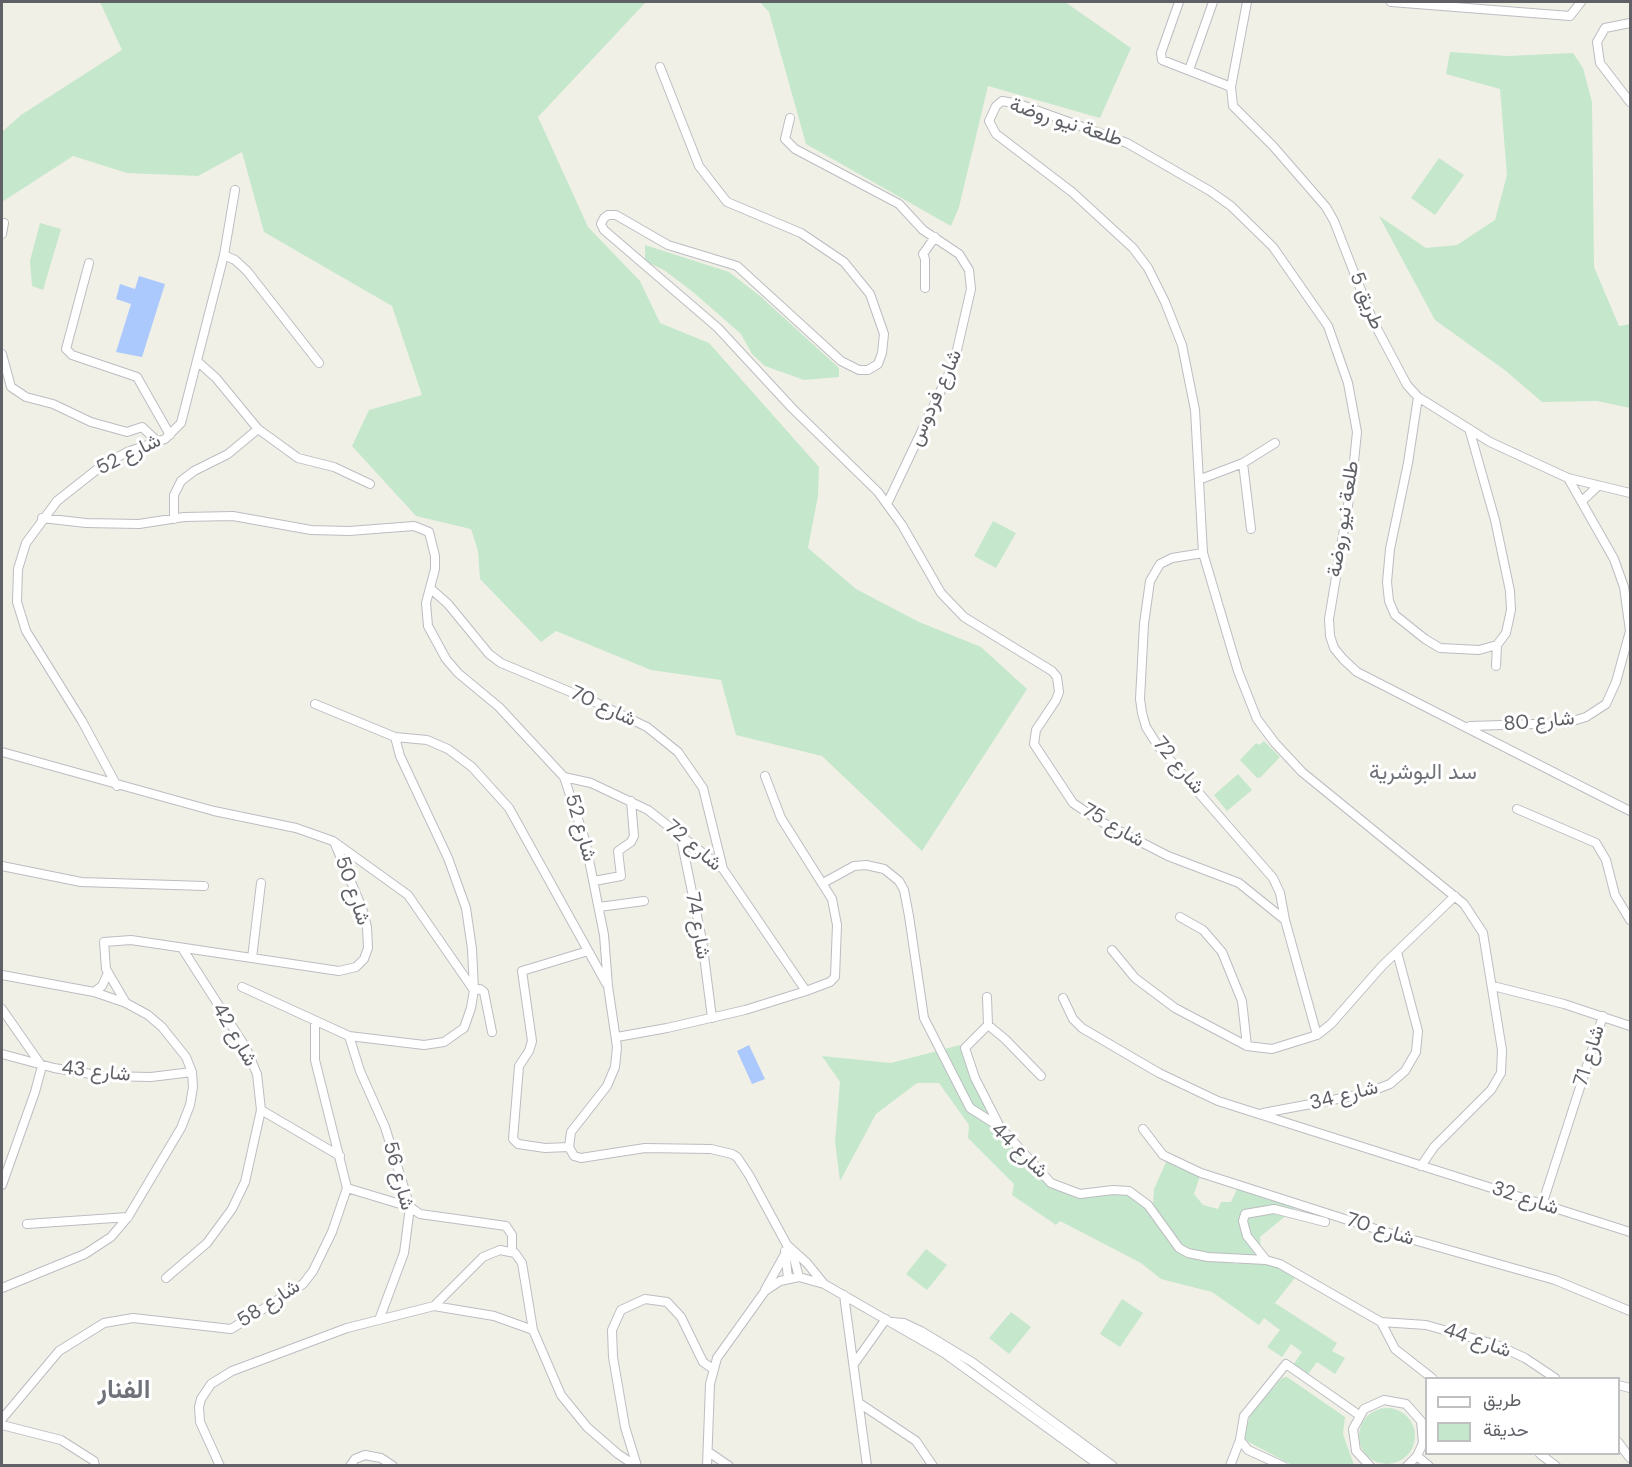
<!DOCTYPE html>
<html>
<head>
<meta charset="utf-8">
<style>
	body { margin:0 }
	#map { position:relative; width:1632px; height:1467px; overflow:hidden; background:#f0f0e7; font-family:"DM Sans",Vazirmatn,sans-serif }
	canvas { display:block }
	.frame { position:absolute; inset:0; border:3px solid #5f6167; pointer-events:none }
	.legend { position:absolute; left:1425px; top:1377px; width:195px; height:78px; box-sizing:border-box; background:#fff; border:2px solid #bfc0c2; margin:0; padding:8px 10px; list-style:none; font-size:18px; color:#5f6167 }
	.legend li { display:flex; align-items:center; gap:12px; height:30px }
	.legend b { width:30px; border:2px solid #bfc0c2 }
</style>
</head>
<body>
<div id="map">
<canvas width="1632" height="1467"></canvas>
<div class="frame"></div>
<ul class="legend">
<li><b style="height:8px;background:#fff"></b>طريق</li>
<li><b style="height:16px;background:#c5e7cc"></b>حديقة</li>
</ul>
</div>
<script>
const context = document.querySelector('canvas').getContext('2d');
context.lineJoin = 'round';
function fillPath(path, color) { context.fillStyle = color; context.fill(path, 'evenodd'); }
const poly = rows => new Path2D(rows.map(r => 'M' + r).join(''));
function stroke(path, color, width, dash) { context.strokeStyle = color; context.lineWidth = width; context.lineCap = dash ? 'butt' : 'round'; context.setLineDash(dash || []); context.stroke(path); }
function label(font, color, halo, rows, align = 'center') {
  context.font = font + ' "DM Sans",Vazirmatn,sans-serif'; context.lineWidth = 6; context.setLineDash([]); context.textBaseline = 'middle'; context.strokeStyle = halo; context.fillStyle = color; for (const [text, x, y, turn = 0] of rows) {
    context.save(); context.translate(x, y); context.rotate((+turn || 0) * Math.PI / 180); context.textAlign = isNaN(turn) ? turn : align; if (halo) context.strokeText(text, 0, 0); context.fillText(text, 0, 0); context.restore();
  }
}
fillPath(poly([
	[100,2,646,2,538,117,588,227,640,281,660,323,709,343,819,467,818,496,808,548,856,589,919,622,981,647,1027,689,922,851,822,756,736,735,721,680,651,670,556,631,541,642,480,579,478,551,471,529,416,516,352,446,369,410,422,395,392,306,264,232,242,152,198,176,127,173,73,156,2,202,2,132,21,115,122,50],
	[760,2,1065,2,1131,48,1100,118,988,86,959,207,951,226,806,144,769,12],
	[1450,52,1508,56,1573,53,1583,68,1592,102,1594,267,1619,326,1630,324,1630,408,1597,401,1542,402,1506,371,1435,320,1379,216,1426,248,1457,245,1495,220,1507,175,1500,89,1446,74],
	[1439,158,1464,175,1435,215,1411,198],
	[40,223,61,229,43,290,32,286,30,261],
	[645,245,729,272,760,296,839,368,839,377,804,380,765,366,752,354,741,334,693,292,664,270,645,261],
	[993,521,1016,533,996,568,974,556],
	[1264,741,1280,757,1261,777,1257,778,1240,760,1256,743,1259,745],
	[1238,774,1252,790,1227,811,1214,795],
	[960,1045,998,1130,1051,1182,1088,1191,1119,1186,1140,1200,1183,1256,1238,1264,1241,1259,1186,1250,1153,1206,1154,1189,1167,1160,1201,1173,1194,1194,1203,1205,1218,1209,1221,1202,1231,1202,1237,1189,1299,1205,1260,1237,1261,1257,1298,1274,1275,1303,1337,1343,1332,1351,1345,1358,1335,1374,1317,1362,1308,1374,1293,1365,1302,1352,1291,1344,1282,1357,1267,1347,1280,1330,1264,1318,1259,1325,1212,1292,1161,1279,1141,1263,1060,1221,1056,1225,1012,1195,1014,1184,968,1138,969,1125,939,1083,917,1083,876,1114,840,1181,835,1142,840,1082,822,1056,891,1063],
	[926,1249,947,1265,927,1290,906,1274],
	[1122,1299,1143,1313,1120,1347,1100,1334],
	[1011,1312,1031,1327,1009,1354,989,1338],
	[1287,1377,1345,1417,1343,1434,1354,1465,1292,1465,1243,1439,1251,1413,1282,1378],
	'1359 1436a28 28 0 1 1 56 0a28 28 0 1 1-56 0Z'
]), '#c5e7cc');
fillPath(poly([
	[139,276,165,284,142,357,116,352,131,304,116,299,120,284,135,289],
	[749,1045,765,1079,752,1084,737,1051]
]), '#abc9fd');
const minor = poly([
	[1179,2,1161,53,1162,60,1231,87],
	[1247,2,1231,87,1233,106,1273,146,1326,207,1334,221,1373,321,1407,385,1418,397,1490,442,1568,478,1630,493],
	[1391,2,1570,16,1581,2],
	[1630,23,1605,28,1597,42,1600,63,1630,102],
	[660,67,699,166,727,202,801,233,844,262,870,294,884,334,882,353,878,364,868,370,859,370,841,361,737,266,668,245,616,215,608,215,604,218,601,224,604,230,718,328,792,408,878,492,902,525,941,593,964,617,1052,671,1057,677,1059,692,1056,700,1036,730,1034,744,1073,803,1098,820,1168,856,1239,883,1285,920,1317,1035],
	[1189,70,1213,2],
	[790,118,785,139,795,149,899,204,923,230,959,254,969,270,971,289,954,363,887,504],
	[2,234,4,223],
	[224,255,235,260,247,271,319,363],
	[89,263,66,349,72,355,137,377,170,435],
	[925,288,925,259,923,254,935,237],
	[2,354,11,387,26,397,53,404,91,422,127,432,142,427,158,442],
	[197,361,216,378,258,429,276,442,298,458,334,467,370,484],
	[1418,397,1408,463,1390,549,1387,582,1389,601,1395,615,1425,639,1440,648,1479,650,1497,645,1506,633,1511,610,1510,591,1495,520,1470,432],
	[1243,463,1251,529],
	[1201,479,1243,463,1275,443],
	[1582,501,1598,486],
	[42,518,86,523,139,524,184,517,233,516,311,530,349,531,414,526,429,532,435,556,435,569,426,603,428,626,446,659,458,673,499,707,564,777,585,840,604,935,608,986,617,1047,615,1067,607,1086,571,1132,569,1147,574,1156,581,1158,645,1148,711,1149,732,1154,737,1157,749,1175,787,1245,807,1263,824,1284],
	[174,519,174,495,181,481,194,471,228,454,258,429],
	[1203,553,1172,558,1160,564,1150,581,1144,624,1140,699,1142,713,1146,727,1158,746,1273,878,1280,893,1285,920],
	[430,588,448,604,489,654,501,663,597,703,647,727,678,752,703,788,723,869],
	[1496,666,1497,645],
	[315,704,395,737],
	[1470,726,1566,723,1586,717,1606,704,1616,682,1630,631,1624,587,1614,559,1568,478],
	[2,752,214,811,296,828,333,841,408,895,473,989],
	[564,777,591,783,648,810,723,869,806,991],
	[117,786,82,721,26,631,17,602,18,569,26,543,57,501,100,467,127,452,165,439,181,423,224,255,235,190],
	[1517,809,1596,843,1606,860,1615,895,1630,920],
	[680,834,702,940,712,1018],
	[2,866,81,882,204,886],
	[594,881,621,876,618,851,631,842,634,836,631,801],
	[823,883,854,866,866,865,884,869,899,881,904,890,909,916,924,1018,970,1108,1000,1127,1051,1183,1080,1194,1113,1190,1129,1191,1148,1205,1179,1248,1188,1253,1208,1257,1266,1260,1280,1264,1381,1322,1426,1325,1497,1345,1525,1358,1555,1378],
	[599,907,644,901],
	[1180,917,1203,930,1222,952,1242,1001,1247,1046],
	[1112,950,1135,978,1175,1008,1247,1046,1272,1049,1317,1035,1331,1024,1382,966,1455,896],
	[252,958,261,883],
	[2,975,94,992,126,1003,148,1015,162,1027,186,1057,192,1072,193,1087,190,1105,181,1128,128,1217,111,1237,85,1254,2,1288],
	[1493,986,1564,1004,1630,1026],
	[242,987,349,1036,424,1045,444,1042,464,1028,471,1008,474,990,472,949,466,908,448,858,400,756,395,737,427,740,448,749,472,767,509,808,606,983],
	[474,990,480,989,484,992,492,1032],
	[94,992,102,986,108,973],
	[987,997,988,1025],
	[1063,998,1073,1019,1082,1028,1159,1073,1218,1101,1630,1232],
	[126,1003,106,969,104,942,131,940,339,971,356,967,364,959,368,948,367,927,362,908,335,844],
	[2,1009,41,1065],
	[349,1036,360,1071,385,1127,410,1207,404,1253,379,1320],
	[617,1037,667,1028,745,1010,806,991,830,982,835,977,837,925,832,899,781,818,765,776],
	[2,1054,54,1068,103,1076,151,1077,192,1072],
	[261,1110,340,1156],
	[1263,1113,1364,1094,1390,1084,1405,1071,1416,1052,1418,1031,1397,952],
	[999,1125,975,1078,965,1048,988,1025,1005,1039,1041,1076],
	[1143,1129,1163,1155,1201,1173,1382,1231,1555,1280,1630,1311],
	[569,1147,545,1148,518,1144,513,1139,519,1066,529,1051,532,1041,522,971,588,951],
	[1421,1166,1434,1147,1491,1090,1501,1073,1502,1050,1483,933,1464,904,1302,772,1275,743,1257,719,1238,671,1203,553,1195,410,1182,345,1165,302,1148,268,1133,248,1072,192,996,134,989,121,996,106,1002,101,1019,104,1127,143,1210,191,1231,206,1273,247,1328,326,1348,383,1357,432,1352,481,1329,619,1330,636,1334,648,1343,659,1357,672,1630,811],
	[2,1185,35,1092,42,1066],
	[347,1188,410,1207,420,1214,506,1226,512,1235,512,1251],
	[1542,1205,1603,1016],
	[27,1224,128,1217],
	[785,1251,788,1278],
	[792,1251,799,1277],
	[1266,1260,1247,1236,1243,1221,1245,1214,1274,1209,1325,1222],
	[166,1278,207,1243,232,1209,245,1182,261,1110,257,1074,246,1048,182,948],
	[765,1290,785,1254],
	[844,1295,867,1466],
	[434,1306,483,1257,500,1250,515,1253,522,1263,533,1330,561,1395,587,1427,618,1454,636,1466],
	[892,1322,904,1323,921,1331,972,1362,1113,1466],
	[1381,1322,1395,1349,1432,1378],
	[854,1364,886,1319],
	[1618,1385,1630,1388],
	[859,1403,916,1441,933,1466],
	[2,1419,59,1351,104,1323,133,1318,231,1329,303,1284,313,1271,332,1232,347,1188,315,1060,315,1021],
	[2,1425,61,1440,94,1461,95,1466],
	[1240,1440,1248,1450,1283,1466],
	[1618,1442,1630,1458],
	[710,1453,729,1466],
	[1540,1454,1556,1466],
	[1417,1456,1429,1466],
	[220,1466,200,1422,199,1407,201,1399,211,1384,232,1371,347,1328,434,1306,494,1316,533,1330],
	[350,1466,355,1459,365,1455,381,1458,393,1466],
	[637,1466,625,1427,613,1357,612,1330,621,1310,645,1299,667,1302,681,1317,703,1362,713,1369],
	[707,1466,710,1384,717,1358,765,1291,780,1281,799,1277,824,1284,944,1353,1100,1466],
	[1230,1466,1240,1440,1244,1416,1286,1364,1359,1415],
	[1370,1466,1356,1451,1353,1429,1364,1409,1384,1400,1406,1404,1421,1421,1423,1443,1417,1456,1407,1466]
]);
stroke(minor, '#bcbdc2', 10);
stroke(minor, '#fff', 8);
label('20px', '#5f6167', '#fff', [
	["طلعة نيو روضة",1066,123,18],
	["طريق 5",1366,301,68],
	["شارع فردوس",936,398,-66],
	["شارع 52",129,455,-26],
	["طلعة نيو روضة",1344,519,-81],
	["شارع 70",603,707,25],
	["شارع 80",1539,722,-5],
	["شارع 72",1178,766,50],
	["شارع 75",1113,826,30],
	["شارع 52",580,828,74],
	["شارع 72",693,846,40],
	["شارع 50",352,891,71],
	["شارع 74",697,926,80],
	["شارع 42",234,1035,60],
	["شارع 71",1590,1056,-73],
	["شارع 43",96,1072,6],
	["شارع 34",1344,1096,-14],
	["شارع 44",1019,1151,44],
	["شارع 56",398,1176,75],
	["شارع 32",1525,1199,18],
	["شارع 70",1380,1230,17],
	["شارع 58",269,1304,-33],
	["شارع 44",1477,1341,19]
]);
label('22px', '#707379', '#fff', [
	["سد البوشرية",1423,773]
]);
label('bold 26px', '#707379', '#fff', [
	["الفنار",124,1391]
]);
</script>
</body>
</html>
